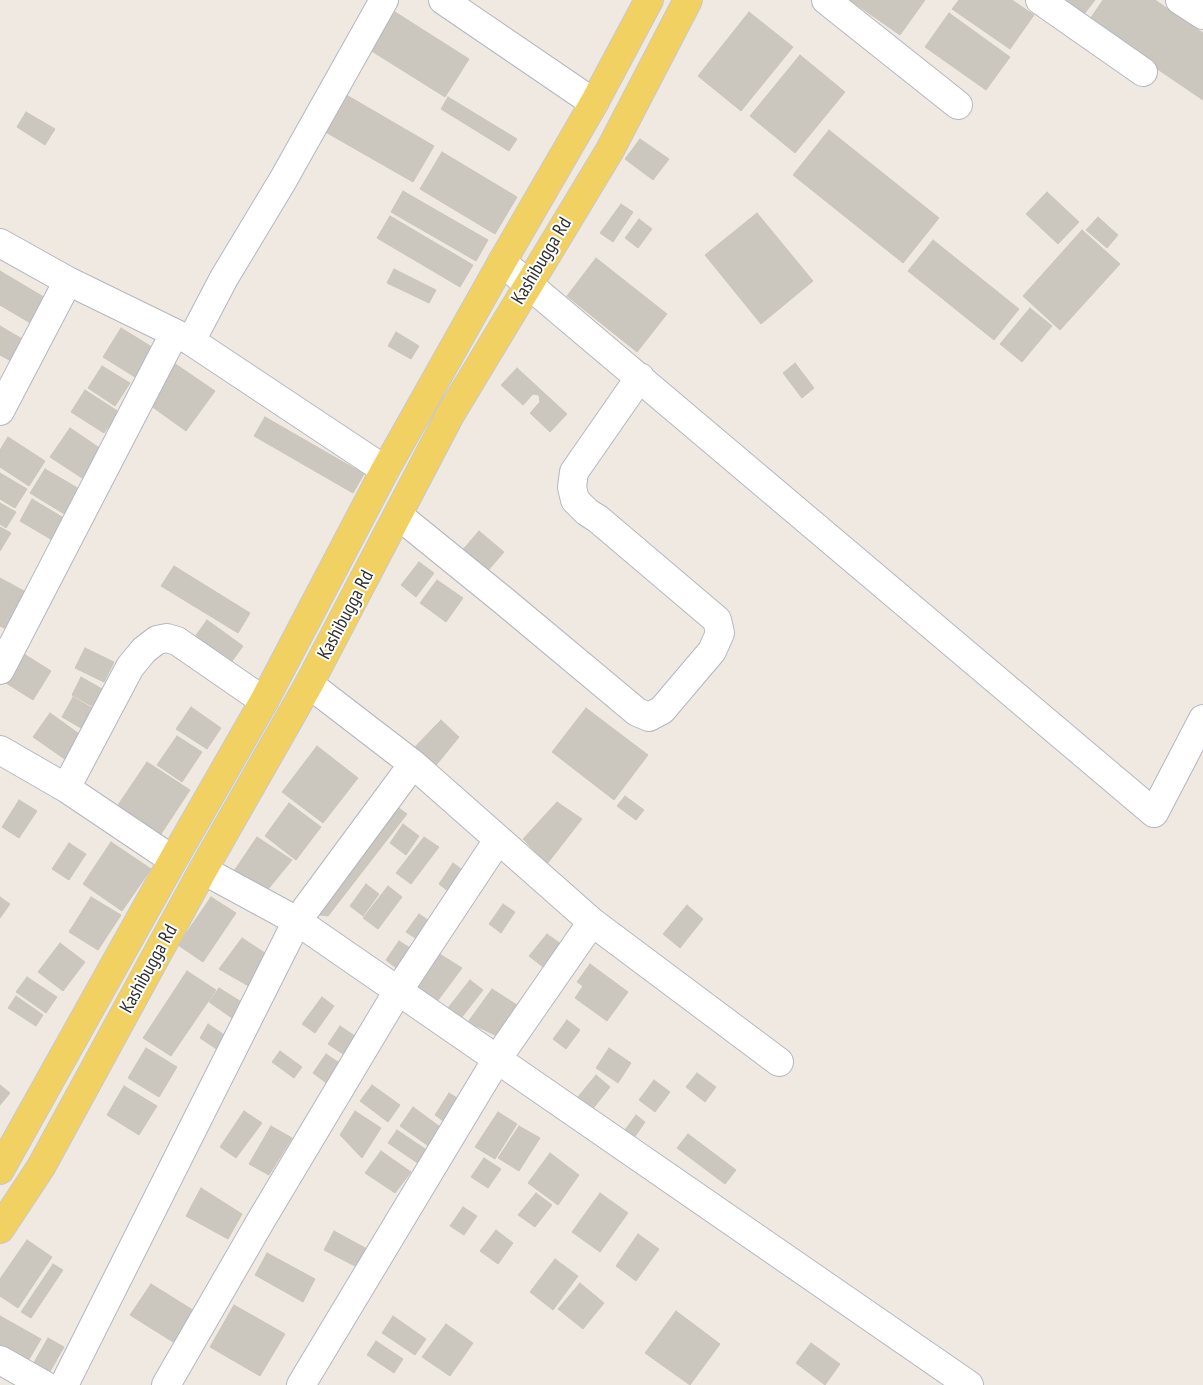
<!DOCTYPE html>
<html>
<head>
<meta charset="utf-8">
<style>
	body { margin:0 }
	canvas { display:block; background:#efe9e1 }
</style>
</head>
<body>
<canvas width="1203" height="1385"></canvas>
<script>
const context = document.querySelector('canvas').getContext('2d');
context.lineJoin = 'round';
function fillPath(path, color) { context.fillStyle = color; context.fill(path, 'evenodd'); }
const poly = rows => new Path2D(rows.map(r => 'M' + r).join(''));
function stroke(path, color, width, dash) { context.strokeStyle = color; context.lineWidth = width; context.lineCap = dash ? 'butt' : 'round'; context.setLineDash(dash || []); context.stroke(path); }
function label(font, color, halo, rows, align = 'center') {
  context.font = font + ' "PT Sans Narrow",sans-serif'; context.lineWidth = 4; context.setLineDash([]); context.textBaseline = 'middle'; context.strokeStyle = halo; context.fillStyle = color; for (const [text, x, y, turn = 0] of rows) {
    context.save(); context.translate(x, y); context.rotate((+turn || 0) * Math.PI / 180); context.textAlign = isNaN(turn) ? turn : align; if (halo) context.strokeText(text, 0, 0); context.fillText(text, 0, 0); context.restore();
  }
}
const building = poly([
	[850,0,925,0,900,35,850,0],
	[959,0,1012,0,1034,15,1010,49,952,9,959,0],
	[1048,0,1095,0,1078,22,1048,0],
	[1103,0,1155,0,1203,33,1203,100,1088,22,1103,0],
	[395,12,469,59,445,97,370,50,395,12],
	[749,12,793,47,741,111,698,76,749,12],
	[949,13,1010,57,986,90,925,47,949,13],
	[800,55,845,92,795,153,750,116,800,55],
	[343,93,434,146,413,182,322,130,343,93],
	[448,97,517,139,509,151,441,109,448,97],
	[26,112,55,129,45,145,17,127,26,112],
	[829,130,939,218,903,263,793,175,829,130],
	[640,139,669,159,653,180,625,159,640,139],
	[442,152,517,197,495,234,420,189,442,152],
	[403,191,488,240,476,261,391,212,403,191],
	[1047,192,1079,222,1058,244,1026,214,1047,192],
	[621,204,633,212,613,242,600,233,621,204],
	[757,213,813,281,761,324,705,255,757,213],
	[390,216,473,265,460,287,377,238,390,216],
	[1098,217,1118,235,1107,248,1086,230,1098,217],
	[639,219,652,229,638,248,625,238,639,219],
	[1082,230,1120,264,1060,330,1023,296,1082,230],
	[933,240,1019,309,994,340,908,271,933,240],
	[596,258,667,314,637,352,567,296,596,258],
	[394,269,436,290,429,303,387,283,394,269],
	[0,271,52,302,37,327,0,305,0,271],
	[1030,308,1052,326,1022,362,1000,344,1030,308],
	[0,326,24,340,11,361,0,355,0,326],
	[121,328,152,347,135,377,103,357,121,328],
	[396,332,419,346,411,359,388,346,396,332],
	[174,363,215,391,186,431,147,403,174,363],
	[795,363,814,388,802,398,783,373,795,363],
	[102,366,130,383,115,406,88,388,102,366],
	[517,368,567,414,550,432,530,413,540,402,539,395,533,394,523,405,501,385,517,368],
	[85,390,119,412,104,433,71,412,85,390],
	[265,417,364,474,353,493,254,436,265,417],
	[70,428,101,449,82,478,50,457,70,428],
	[8,437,45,461,29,486,0,467,0,450,8,437],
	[45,469,81,490,66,515,30,493,45,469],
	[0,473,27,489,15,508,0,499,0,473],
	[32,499,67,520,54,541,20,521,32,499],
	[0,503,16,512,6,528,0,524,0,503],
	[0,527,11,533,0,551,0,527],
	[479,531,504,552,485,574,460,553,479,531],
	[419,562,434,573,416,597,401,585,419,562],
	[174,566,250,613,238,633,161,586,174,566],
	[0,578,26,592,6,629,0,626,0,578],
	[437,580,463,598,446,622,420,603,437,580],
	[207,620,243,646,230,664,194,638,207,620],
	[85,648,114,662,104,682,75,668,85,648],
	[24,654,51,671,33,700,6,683,24,654],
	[81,677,109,693,99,710,72,695,81,677],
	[73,697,99,712,88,732,62,717,73,697],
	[191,707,221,728,207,749,176,729,191,707],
	[586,708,648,755,614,800,552,752,586,708],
	[50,713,85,738,69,762,33,737,50,713],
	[441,720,459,737,433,769,411,751,441,720],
	[177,736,202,752,182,782,157,765,177,736],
	[317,746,358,778,323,823,282,792,317,746],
	[147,762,190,790,161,834,118,805,147,762],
	[625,796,644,810,636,820,617,806,625,796],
	[19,800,37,811,19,838,2,827,19,800],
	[557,802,582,819,547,864,523,839,557,802],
	[289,803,321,827,296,860,265,836,289,803],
	[392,803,407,814,328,916,312,914,392,803],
	[403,824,419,836,406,855,390,843,403,824],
	[257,837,292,860,265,893,234,871,257,837],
	[424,837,439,847,411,884,396,873,424,837],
	[111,842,151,869,122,911,83,884,111,842],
	[69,843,86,854,69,880,52,869,69,843],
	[453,863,468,874,453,895,439,884,453,863],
	[366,884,379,894,363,916,350,906,366,884],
	[388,886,402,897,378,929,363,918,388,886],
	[0,897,10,904,0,918,0,897],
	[91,897,121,915,98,950,69,932,91,897],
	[211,897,236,913,203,962,178,945,211,897],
	[503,904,515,912,501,933,489,924,503,904],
	[687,905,703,919,680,948,663,934,687,905],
	[419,914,435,925,423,943,406,932,419,914],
	[547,934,561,944,543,967,529,956,547,934],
	[242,938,271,957,252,988,219,969,242,938],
	[399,941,415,951,400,971,386,960,399,941],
	[60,943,85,962,63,991,38,972,60,943],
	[438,953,462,968,436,1003,416,988,438,953],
	[590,964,628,992,607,1021,575,998,583,986,577,982,590,964],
	[187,971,216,990,171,1056,143,1038,187,971],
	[27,977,57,997,46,1013,16,992,27,977],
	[470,980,483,990,462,1017,448,1008,470,980],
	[219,988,243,1003,232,1018,209,1002,219,988],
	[492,989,517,1005,497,1036,468,1022,492,989],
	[16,996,43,1015,36,1026,8,1008,16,996],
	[322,997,334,1006,315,1033,302,1024,322,997],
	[567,1020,580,1030,566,1049,553,1039,567,1020],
	[208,1024,232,1040,224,1054,200,1038,208,1024],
	[340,1026,355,1036,343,1054,328,1044,340,1026],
	[146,1048,177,1067,159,1097,128,1078,146,1048],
	[609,1048,631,1063,618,1083,596,1068,609,1048],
	[280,1051,302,1067,294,1078,272,1062,280,1051],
	[326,1054,347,1068,333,1088,313,1073,326,1054],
	[697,1073,716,1087,705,1102,686,1087,697,1073],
	[596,1075,610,1087,588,1115,573,1103,596,1075],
	[654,1080,670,1092,655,1112,639,1100,654,1080],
	[0,1085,10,1093,0,1105,0,1085],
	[372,1085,400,1105,388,1122,360,1101,372,1085],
	[124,1086,157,1106,139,1135,107,1115,124,1086],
	[449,1093,465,1103,450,1126,435,1115,449,1093],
	[413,1107,443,1129,430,1147,400,1126,413,1107],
	[244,1111,262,1123,236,1158,220,1147,244,1111],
	[355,1111,381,1128,362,1158,340,1135,355,1111],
	[498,1112,517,1124,495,1159,475,1147,498,1112],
	[636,1115,645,1122,632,1141,622,1134,636,1115],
	[271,1126,292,1138,269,1175,249,1164,271,1126],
	[519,1126,540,1138,519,1171,498,1158,519,1126],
	[397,1130,437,1157,428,1170,388,1143,397,1130],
	[688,1134,736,1170,725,1184,677,1148,688,1134],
	[381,1151,411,1172,395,1193,365,1173,381,1151],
	[550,1153,579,1175,558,1205,528,1183,550,1153],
	[484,1158,501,1169,488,1188,471,1177,484,1158],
	[201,1188,242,1214,228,1239,186,1216,201,1188],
	[536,1193,552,1205,535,1227,518,1215,536,1193],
	[600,1193,628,1213,600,1252,572,1232,600,1193],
	[463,1207,477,1216,464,1235,450,1226,463,1207],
	[496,1230,513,1243,498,1264,480,1251,496,1230],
	[334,1231,367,1249,355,1266,324,1250,334,1231],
	[638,1234,659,1249,636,1281,616,1266,638,1234],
	[27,1240,52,1257,18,1308,0,1296,0,1279,27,1240],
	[267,1253,315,1279,303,1302,255,1275,267,1253],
	[555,1259,578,1276,553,1310,530,1292,555,1259],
	[53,1264,63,1270,31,1318,21,1312,53,1264],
	[580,1283,604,1303,583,1329,558,1309,580,1283],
	[151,1284,196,1312,173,1342,130,1315,151,1284],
	[234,1305,285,1334,260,1376,210,1347,234,1305],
	[676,1311,720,1344,690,1385,645,1353,676,1311],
	[0,1316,41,1339,24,1368,0,1353,0,1316],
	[393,1316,426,1339,415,1355,382,1333,393,1316],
	[446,1324,473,1343,450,1376,422,1357,446,1324],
	[48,1338,64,1347,48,1375,32,1366,48,1338],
	[376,1341,403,1359,394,1373,367,1355,376,1341],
	[811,1343,840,1364,825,1385,796,1363,811,1343]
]);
fillPath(building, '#cbc7bf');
stroke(building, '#cbc5ba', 1);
const minor = poly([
	[443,0,594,103],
	[826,0,958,105],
	[1040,0,1143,72],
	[1180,0,1203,15],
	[0,243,68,281,191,341,385,470],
	[502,262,1154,813,1203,719],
	[191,341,224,278,283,180,384,0],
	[0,411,68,281],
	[398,515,504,601,637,712,649,717,662,710,712,651,720,633,717,620,598,519,587,512,575,500,572,487,574,472,640,377],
	[0,670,174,334],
	[309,684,413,764,592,922,779,1062],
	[0,750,66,788,173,860],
	[66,788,130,667,144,650,157,640,167,638,177,641,264,701],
	[203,870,297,921,969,1385],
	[0,1360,44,1385],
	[64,1385,297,921,413,764],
	[166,1385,260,1222,398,991,498,840],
	[301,1385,497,1059,592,922]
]);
const major = poly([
	[0,1170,173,860,264,701,385,470,502,262,594,103,649,0],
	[0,1229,41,1167,203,870,309,684,450,415,610,150,688,0]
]);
stroke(minor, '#b4b7c1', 30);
stroke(major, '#c9c9c9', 30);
stroke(minor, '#fff', 28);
stroke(major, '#f2d163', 28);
label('19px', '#2e2e2e', '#fff', [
	["Kashibugga Rd",542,261,-59],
	["Kashibugga Rd",346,615,-62],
	["Kashibugga Rd",149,969,-61]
]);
</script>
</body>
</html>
